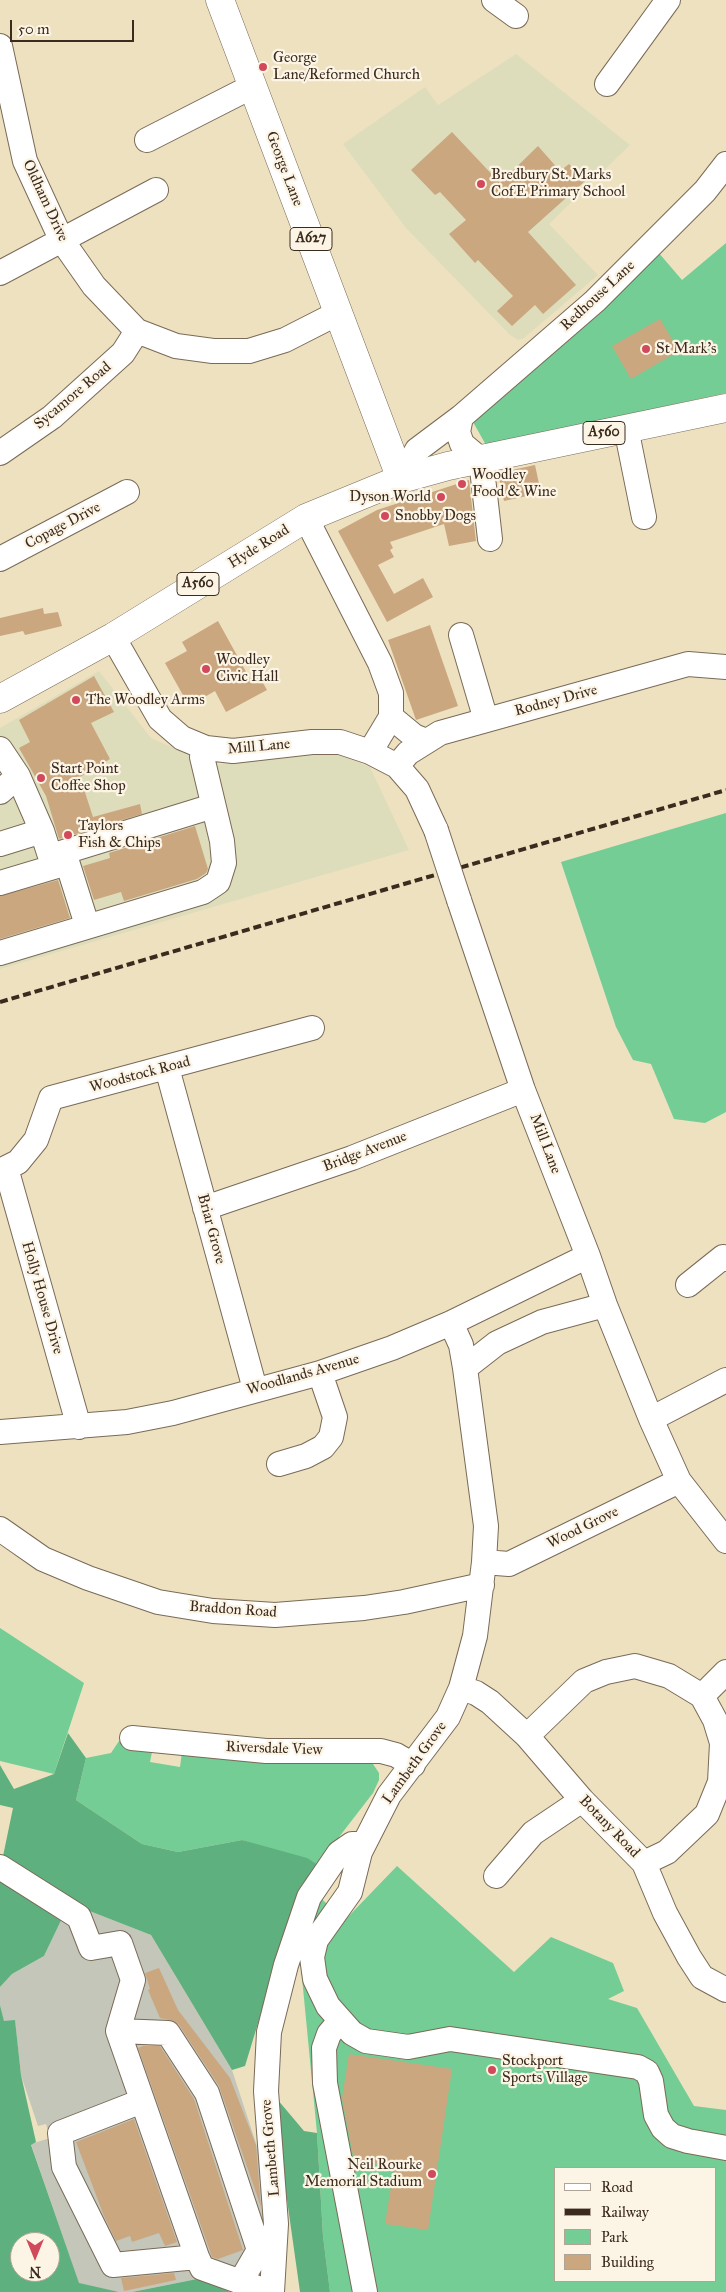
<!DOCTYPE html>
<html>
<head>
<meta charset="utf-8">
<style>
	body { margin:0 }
	#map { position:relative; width:726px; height:2292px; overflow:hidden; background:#eee1c0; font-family:"IM FELL Great Primer",serif }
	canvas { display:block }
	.legend { position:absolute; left:554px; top:2167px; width:162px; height:115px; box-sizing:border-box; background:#fcf5e5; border:1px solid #afa495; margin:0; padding:6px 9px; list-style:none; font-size:15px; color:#3b2a1e }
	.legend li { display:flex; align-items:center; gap:10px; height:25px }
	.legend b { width:25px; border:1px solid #afa495 }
	.north { position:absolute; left:10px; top:2232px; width:50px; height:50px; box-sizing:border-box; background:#fcf5e5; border:1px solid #afa495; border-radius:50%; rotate:180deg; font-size:14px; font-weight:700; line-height:20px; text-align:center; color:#3b2a1e }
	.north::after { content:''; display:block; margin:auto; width:18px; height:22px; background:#d1495b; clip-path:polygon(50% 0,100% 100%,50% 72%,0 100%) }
	.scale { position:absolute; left:10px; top:20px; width:124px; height:22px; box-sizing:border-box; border:2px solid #3b2a1e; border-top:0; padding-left:6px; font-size:15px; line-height:18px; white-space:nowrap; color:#3b2a1e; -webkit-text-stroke:4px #fcf5e5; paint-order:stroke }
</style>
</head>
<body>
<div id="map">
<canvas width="726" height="2292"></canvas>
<ul class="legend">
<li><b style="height:6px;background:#fff"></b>Road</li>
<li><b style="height:6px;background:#3b2a1e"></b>Railway</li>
<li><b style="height:14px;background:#73cd94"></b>Park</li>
<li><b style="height:14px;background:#cba780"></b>Building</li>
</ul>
<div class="north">N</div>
<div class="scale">50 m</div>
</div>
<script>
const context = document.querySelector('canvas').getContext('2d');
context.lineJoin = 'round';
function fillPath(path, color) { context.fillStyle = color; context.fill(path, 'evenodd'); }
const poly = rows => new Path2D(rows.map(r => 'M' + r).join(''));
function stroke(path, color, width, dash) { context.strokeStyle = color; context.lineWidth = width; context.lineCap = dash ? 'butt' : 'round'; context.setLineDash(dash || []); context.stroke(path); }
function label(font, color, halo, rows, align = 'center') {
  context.font = font + ' "IM FELL Great Primer",serif'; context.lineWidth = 4.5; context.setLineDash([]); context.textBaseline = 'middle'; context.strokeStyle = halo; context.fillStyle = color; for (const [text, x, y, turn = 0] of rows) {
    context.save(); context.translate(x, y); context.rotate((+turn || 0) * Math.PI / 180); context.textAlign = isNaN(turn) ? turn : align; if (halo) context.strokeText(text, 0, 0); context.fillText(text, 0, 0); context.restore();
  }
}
fillPath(poly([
	[516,54,630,145,549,224,598,275,524,338,518,340,510,335,406,228,343,144,425,87,438,105],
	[99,671,151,738,212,765,334,753,370,767,409,850,0,969,0,728]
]), '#deddbb');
fillPath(poly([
	[69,1903,151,1935,232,2070,269,2183,264,2292,230,2292,202,2278,132,2292,119,2292,79,2284,31,2144,50,2138,46,2124,38,2126,21,2075,15,2021,4,2022,0,2005,0,1987,12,1974,44,1956]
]), '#c3c6b9');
fillPath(poly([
	[726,243,726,393,486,445,473,422,658,252,682,280],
	[726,813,726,1112,705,1123,674,1119,651,1064,633,1060,616,1027,561,862],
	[0,1628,84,1683,54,1774,0,1761],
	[119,1741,152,1752,150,1762,180,1767,182,1752,371,1761,379,1773,379,1780,373,1793,339,1837,321,1867,242,1840,178,1852,142,1844,76,1800,86,1758,111,1753],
	[397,1866,514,1972,551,1937,613,1963,624,1991,608,1999,637,2008,694,2106,726,2110,726,2292,330,2292,323,2236,317,2133,300,1957,316,1894,345,1920],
	[555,2168,715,2168,715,2281,555,2281]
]), '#73cd94');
fillPath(poly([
	[68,1733,86,1758,76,1800,142,1844,178,1852,242,1840,307,1858,321,1867,293,1908,245,2066,232,2070,151,1935,69,1903,2,1861,13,1808,0,1805,0,1765,14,1789,54,1774],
	[0,1872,65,1912,44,1956,12,1974,0,1987],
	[0,2005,4,2021,15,2020,21,2075,36,2142,31,2145,79,2283,119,2292,0,2292],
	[20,2242,50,2242,50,2272,20,2272],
	[272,2093,304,2131,317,2133,323,2236,330,2292,300,2292],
	[202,2278,230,2292,132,2292]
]), '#5eb07e');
fillPath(poly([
	[452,132,500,183,538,146,560,171,569,164,585,181,528,232,576,285,543,314,535,305,512,326,497,311,513,296,478,260,475,263,449,234,466,220,440,192,435,195,411,170],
	[660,319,679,351,631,379,612,346],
	[535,465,541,493,504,501,498,473],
	[469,480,476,541,449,546,444,524,390,542,393,548,390,550,394,557,378,565,394,594,423,578,433,597,387,622,338,531,377,510],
	[43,608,44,614,58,612,62,626,25,635,23,631,0,636,0,618],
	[218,621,250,679,258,674,267,690,226,712,215,691,189,706,165,663,187,651,182,642],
	[430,625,458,706,416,720,388,640],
	[94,676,114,712,91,723,110,759,80,777,93,817,140,804,142,814,59,839,46,796,19,748,30,742,19,720],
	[195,826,208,869,206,873,197,879,124,901,121,892,94,900,83,866,110,858,109,853],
	[58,880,70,918,0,939,0,896],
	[159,1968,178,2010,230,2078,256,2145,261,2207,219,2086,179,2025,174,2021,160,2018,148,1990,150,1989,145,1973],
	[143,2046,160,2046,194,2099,243,2250,218,2259,212,2257,138,2048],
	[349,2054,452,2069,428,2230,385,2224,394,2167,354,2161,342,2098],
	[134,2119,177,2242,165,2246,159,2233,132,2242,130,2236,116,2241,104,2216,76,2142],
	[174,2273,176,2280,124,2291,121,2278]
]), '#cba780');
const minor = poly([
	[494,0,516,16],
	[0,46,25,161,61,239,94,286,137,331,176,346,213,351,249,351,285,340,338,313],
	[607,84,668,0],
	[147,140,253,86],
	[0,273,156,190],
	[461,417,458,432,462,444,481,460,490,539],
	[626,428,644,517],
	[0,453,52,417,123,353,137,331],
	[401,479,417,450,461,417,595,301,705,191,726,164],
	[306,518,380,663,391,693,391,717,370,752],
	[0,559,127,492],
	[461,635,486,720],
	[113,637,160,719,182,738,206,748,233,751,312,742,340,742,370,752,397,766,417,789,436,830],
	[391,717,414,736,426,741],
	[0,749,18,776,42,831,50,856,64,852],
	[397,766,408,753,440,733,688,664,726,667],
	[0,792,18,776],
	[0,844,42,831],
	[0,883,67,863],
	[459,900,523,1090,588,1256,605,1305,651,1419,679,1481,726,1541],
	[87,925,64,852,213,806],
	[0,953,203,892,218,882,224,863,222,841,202,757,206,748],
	[167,1068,255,1389],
	[6,1168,18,1162,36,1140,51,1098,312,1028],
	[6,1168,79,1427],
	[205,1208,352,1158,523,1090],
	[688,1285,723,1257,726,1259],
	[451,1323,461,1345,465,1368,486,1526,484,1562,475,1636,461,1688,448,1717,389,1795,360,1852,350,1892,316,1940,312,1957,315,1979,328,2006,352,2033,366,2041,408,2047,450,2039,638,2067,647,2072,651,2081,656,2115,663,2128,672,2136,688,2141,726,2148],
	[465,1368,497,1343,542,1322,605,1305],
	[651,1419,726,1380],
	[0,1432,127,1422,173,1413,320,1373,392,1348,451,1323,588,1256],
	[279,1464,306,1456,323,1447,331,1437,335,1417,320,1373],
	[0,1529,43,1559,88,1578,158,1602,213,1611,275,1615,364,1608,404,1602,482,1585],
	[484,1562,509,1564,679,1481],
	[461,1688,476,1693,490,1702,527,1736,582,1800,644,1863,665,1913,689,1957,702,1977,726,1990],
	[702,1696,726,1672],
	[527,1736,584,1681,606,1672,635,1666,669,1676,702,1696,715,1720,722,1743,720,1782,707,1814,667,1852,644,1863],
	[132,1738,266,1751,381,1751,396,1755,413,1765],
	[0,1867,79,1917,91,1948,120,1943,133,1980,118,2031,197,2257,202,2268,269,2292],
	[496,1876,533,1833,582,1800],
	[340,2021,329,2034,324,2048,325,2083,365,2292],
	[118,2031,168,2033,207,2093,259,2250,241,2281],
	[142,2101,60,2133,64,2167,113,2265,197,2257],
	[272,2292,276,2224,266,2091,269,2032,286,1965,309,1897,339,1853,352,1844,364,1844]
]);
const major = poly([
	[220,0,401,479],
	[0,699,113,637,306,518,401,479,448,466,726,408]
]);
stroke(minor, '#7a6a57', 26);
stroke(major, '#7a6a57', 29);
stroke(minor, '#fff', 24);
stroke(major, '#fff', 28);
stroke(poly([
	[0,1002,726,790]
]), '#3b2a1e', 4, [8, 4]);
const minorBridge = poly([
	[436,830,459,900]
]);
stroke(minorBridge, '#7a6a57', 26, []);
stroke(minorBridge, '#fff', 24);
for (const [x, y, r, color] of [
	[263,67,5,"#d1495b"],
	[481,184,5,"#d1495b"],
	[646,349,5,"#d1495b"],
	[462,484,5,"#d1495b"],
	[441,497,5,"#d1495b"],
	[385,516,5,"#d1495b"],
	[206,669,5,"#d1495b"],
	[76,700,5,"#d1495b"],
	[41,778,5,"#d1495b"],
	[68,835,5,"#d1495b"],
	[492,2070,5,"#d1495b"],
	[432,2174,5,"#d1495b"]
]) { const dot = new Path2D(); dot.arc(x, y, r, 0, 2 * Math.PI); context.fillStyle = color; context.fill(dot); stroke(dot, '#fcf5e5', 2); }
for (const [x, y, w] of [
	[311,239,42],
	[604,433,42],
	[198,584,42]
]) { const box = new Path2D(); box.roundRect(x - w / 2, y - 11.5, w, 23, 4); context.fillStyle = '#fcf5e5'; context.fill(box); stroke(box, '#3b2a1e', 1); }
label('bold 14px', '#3b2a1e', null, [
	["A627",311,239],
	["A560",604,433],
	["A560",198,584]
]);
label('15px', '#3b2a1e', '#fcf5e5', [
	["George",273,58],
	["Lane/Reformed Church",273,75],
	["Bredbury St. Marks",491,175],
	["CofE Primary School",491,192],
	["St Mark's",656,349],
	["Woodley",472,475],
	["Food & Wine",472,492],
	["Dyson World",431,497,"right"],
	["Snobby Dogs",395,516],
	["Woodley",216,660],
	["Civic Hall",216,677],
	["The Woodley Arms",86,700],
	["Start Point",51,769],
	["Coffee Shop",51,786],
	["Taylors",78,826],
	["Fish & Chips",78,843],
	["Stockport",502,2061],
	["Sports Village",502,2078],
	["Neil Rourke",422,2165,"right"],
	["Memorial Stadium",422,2182,"right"]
], 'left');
label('15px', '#3b2a1e', '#fcf5e5', [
	["George Lane",284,169,69],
	["Oldham Drive",45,201,65],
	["Redhouse Lane",598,296,-43],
	["Sycamore Road",73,396,-40],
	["Copage Drive",63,526,-28],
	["Hyde Road",259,547,-32],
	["Rodney Drive",556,701,-15],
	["Mill Lane",259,747,-5],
	["Woodstock Road",140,1075,-15],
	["Mill Lane",545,1144,69],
	["Bridge Avenue",365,1152,-21],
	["Briar Grove",211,1229,75],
	["Holly House Drive",42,1298,74],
	["Woodlands Avenue",303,1375,-16],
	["Wood Grove",583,1528,-26],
	["Braddon Road",233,1610,4],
	["Riversdale View",274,1749,2],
	["Lambeth Grove",415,1763,-54],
	["Botany Road",609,1827,46],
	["Lambeth Grove",271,2148,-95]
]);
</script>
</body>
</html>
